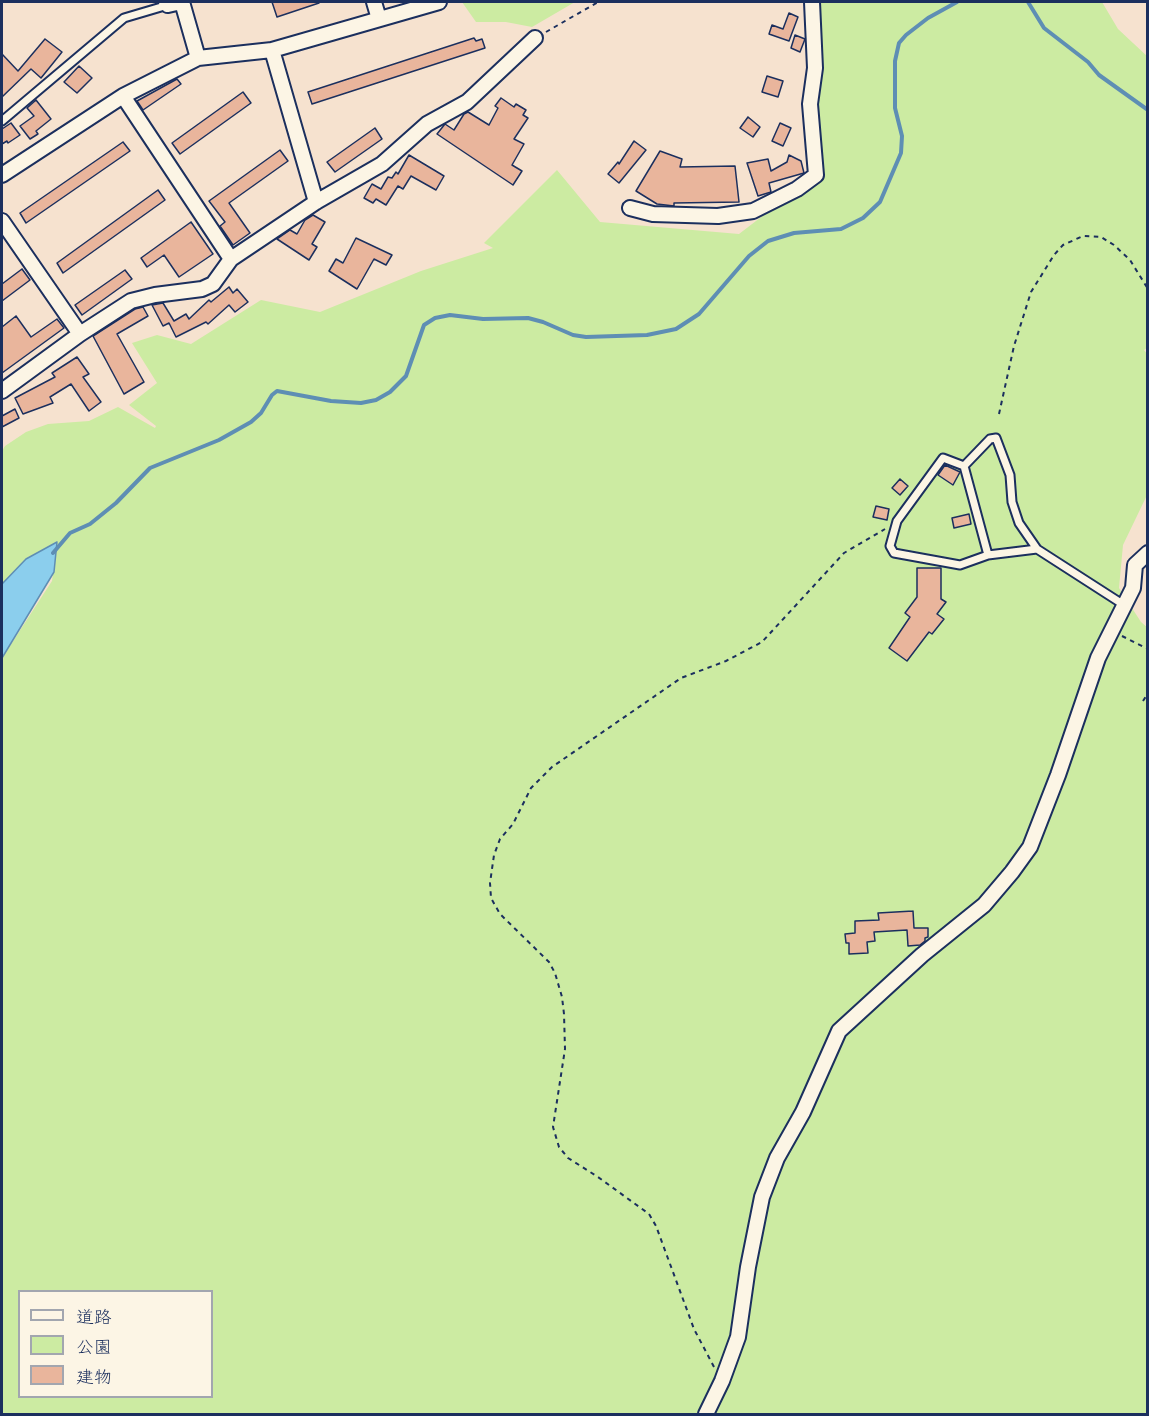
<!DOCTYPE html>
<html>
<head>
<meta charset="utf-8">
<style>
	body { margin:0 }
	#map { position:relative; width:1149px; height:1416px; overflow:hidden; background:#f6e2cf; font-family:Itim,"Klee One",sans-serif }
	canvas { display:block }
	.frame { position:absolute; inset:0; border:3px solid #1b2f5e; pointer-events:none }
	.legend { position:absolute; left:18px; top:1290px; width:195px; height:108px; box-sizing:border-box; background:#fcf5e5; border:2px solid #a2a6af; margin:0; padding:8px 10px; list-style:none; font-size:18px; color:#1b2f5e }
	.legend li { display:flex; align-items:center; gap:12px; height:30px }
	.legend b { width:30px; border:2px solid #a2a6af }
</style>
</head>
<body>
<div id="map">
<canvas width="1149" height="1416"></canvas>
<div class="frame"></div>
<ul class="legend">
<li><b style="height:8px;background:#fcf5e5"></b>道路</li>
<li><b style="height:16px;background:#cceba2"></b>公園</li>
<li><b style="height:16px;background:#e9b59c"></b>建物</li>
</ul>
</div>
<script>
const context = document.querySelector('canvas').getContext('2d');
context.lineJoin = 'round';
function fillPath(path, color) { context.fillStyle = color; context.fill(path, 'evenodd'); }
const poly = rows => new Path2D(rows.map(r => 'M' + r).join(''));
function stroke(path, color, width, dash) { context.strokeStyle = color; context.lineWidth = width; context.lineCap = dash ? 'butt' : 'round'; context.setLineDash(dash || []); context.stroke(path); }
fillPath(poly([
	[462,2,575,2,532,27,506,22,476,22],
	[812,2,1102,2,1118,29,1148,57,1148,347,1144,350,1148,355,1148,493,1123,545,1119,588,1141,622,1148,628,1147,1414,2,1414,2,658,52,581,57,542,26,559,2,584,2,451,5,446,26,432,48,424,89,421,118,407,155,428,156,426,129,405,157,383,132,343,157,335,191,344,261,300,320,312,421,271,493,248,484,243,557,170,600,222,739,234,816,175],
	[20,1292,212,1292,212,1396,20,1396]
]), '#cceba2');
const water = poly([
	[57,542,54,572,2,658,2,584,26,559,57,542]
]);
fillPath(water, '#8bceed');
stroke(water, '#5e8eb4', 1.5);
stroke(poly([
	[1028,2,1044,28,1088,62,1099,75,1148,110],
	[53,553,70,533,90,524,116,503,150,468,219,440,251,422,261,413,272,395,277,391,331,401,361,403,376,400,390,392,406,376,424,325,435,318,450,315,483,319,528,318,543,322,573,335,586,337,647,335,676,329,699,314,749,256,768,241,794,233,841,229,863,218,880,202,901,153,902,136,895,108,895,61,899,43,906,35,928,18,957,2]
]), '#5e8eb4', 4);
const building = poly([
	[272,2,318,2,319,3,277,17,272,2],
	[789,13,798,17,789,41,769,34,772,25,783,29,789,13],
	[795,35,805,39,800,52,791,48,795,35],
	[474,38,476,41,482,39,485,48,312,104,308,92,474,38],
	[45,39,62,52,54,62,41,78,31,69,2,97,2,54,18,71,45,39],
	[79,66,92,78,77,93,64,82,79,66],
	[767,76,783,81,778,97,762,92,767,76],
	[177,79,181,84,143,110,137,101,177,79],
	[243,92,251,103,180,154,172,143,243,92],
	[501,98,514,107,516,104,526,110,523,115,528,118,514,139,524,144,512,165,522,171,513,185,437,134,445,124,454,130,464,114,468,112,489,125,498,108,495,106,501,98],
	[36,100,51,119,36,131,38,134,30,139,20,126,34,116,27,108,36,100],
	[748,117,760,127,753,137,740,128,748,117],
	[11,123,20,135,8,143,7,141,2,144,2,129,11,123],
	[780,123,791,128,783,146,772,141,780,123],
	[375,128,382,139,335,172,327,162,375,128],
	[634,141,646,150,619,183,608,174,618,162,619,164,634,141],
	[123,142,130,151,26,223,20,213,123,142],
	[280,150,288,161,229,203,250,233,233,245,220,226,225,222,209,201,280,150],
	[660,151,682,159,680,167,735,166,739,202,674,203,674,206,657,204,636,191,660,151],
	[409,155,444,176,436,190,411,176,403,189,398,186,386,205,376,199,373,203,364,198,372,184,381,189,388,177,392,178,396,172,398,174,409,155],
	[789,155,801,161,804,173,769,183,771,192,758,196,747,163,768,159,771,171,787,162,789,155],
	[158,190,165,200,63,273,57,263,158,190],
	[313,215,325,222,312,244,317,247,309,260,277,239,290,230,297,234,305,220,313,215],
	[191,222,213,254,179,277,164,255,147,267,141,258,191,222],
	[356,238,392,255,386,265,374,259,357,289,329,271,336,259,343,263,356,238],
	[22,269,30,280,2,301,2,284,22,269],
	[125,270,132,279,82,315,75,305,125,270],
	[229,287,233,293,237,289,248,302,235,312,229,305,208,324,206,322,176,337,169,323,163,326,152,305,163,303,174,321,186,314,189,319,209,300,211,302,229,287],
	[143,307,148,316,117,334,144,382,124,394,93,336,135,309,143,307],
	[16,316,31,337,57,319,64,328,2,373,2,327,16,316],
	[77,357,89,374,83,377,101,402,89,411,71,384,50,397,53,403,23,414,15,398,55,377,52,373,77,357],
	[15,409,19,418,2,427,2,416,15,409],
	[945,465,960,472,953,485,938,475,945,465],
	[900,479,908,486,900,495,892,488,900,479],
	[876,506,889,509,887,520,873,517,876,506],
	[969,514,971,524,954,528,952,518,969,514],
	[917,568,941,568,941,599,946,602,937,614,944,619,932,634,929,632,907,661,889,648,910,617,905,613,917,597,917,568],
	[913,911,914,928,928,928,928,937,925,938,925,941,920,945,908,946,907,930,874,932,875,941,867,942,868,953,849,954,849,943,846,943,845,934,855,933,855,921,879,920,878,913,913,911]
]);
fillPath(building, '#e9b59c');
stroke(building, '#1b2f5e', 1.5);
const service = poly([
	[2,121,124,18,168,5],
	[964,466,990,439,996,438,1010,475,1012,502,1019,523,1037,549],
	[988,555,964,466,943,458,897,521,890,546,894,553,960,565,988,555,1037,549,1124,605]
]);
const minor = poly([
	[166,2,168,5,181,2],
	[182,2,198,58],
	[374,2,379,19],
	[272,50,316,202],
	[123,96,231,259],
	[2,175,123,96,198,58,272,50,439,2],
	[630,208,653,214,718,216,753,211,797,189,816,175,810,104,815,68,812,2],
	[2,221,80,334],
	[2,391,80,334,131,301,155,295,202,289,213,284,231,259,316,202,382,164,427,124,467,102,535,38],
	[706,1414,722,1381,738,1337,748,1267,762,1197,777,1158,803,1112,839,1031,922,955,984,905,1012,872,1030,847,1058,775,1098,658,1133,588,1135,565,1148,553]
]);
stroke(service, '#1b2f5e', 11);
stroke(minor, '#1b2f5e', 18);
stroke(poly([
	[546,32,598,2],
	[999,414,1014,346,1031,292,1054,255,1063,245,1083,236,1101,237,1114,245,1130,260,1148,289],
	[1122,636,1148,649],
	[1143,701,1148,693],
	[714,1367,694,1329,656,1226,649,1214,598,1177,568,1158,559,1147,553,1127,565,1049,564,1014,562,997,555,973,549,962,500,914,491,898,490,883,494,855,500,839,513,824,531,788,552,767,681,678,726,661,762,642,844,553,885,529]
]), '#1b2f5e', 2, [4.5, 4.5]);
stroke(service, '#fcf5e5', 7);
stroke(minor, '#fcf5e5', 14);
</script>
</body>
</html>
